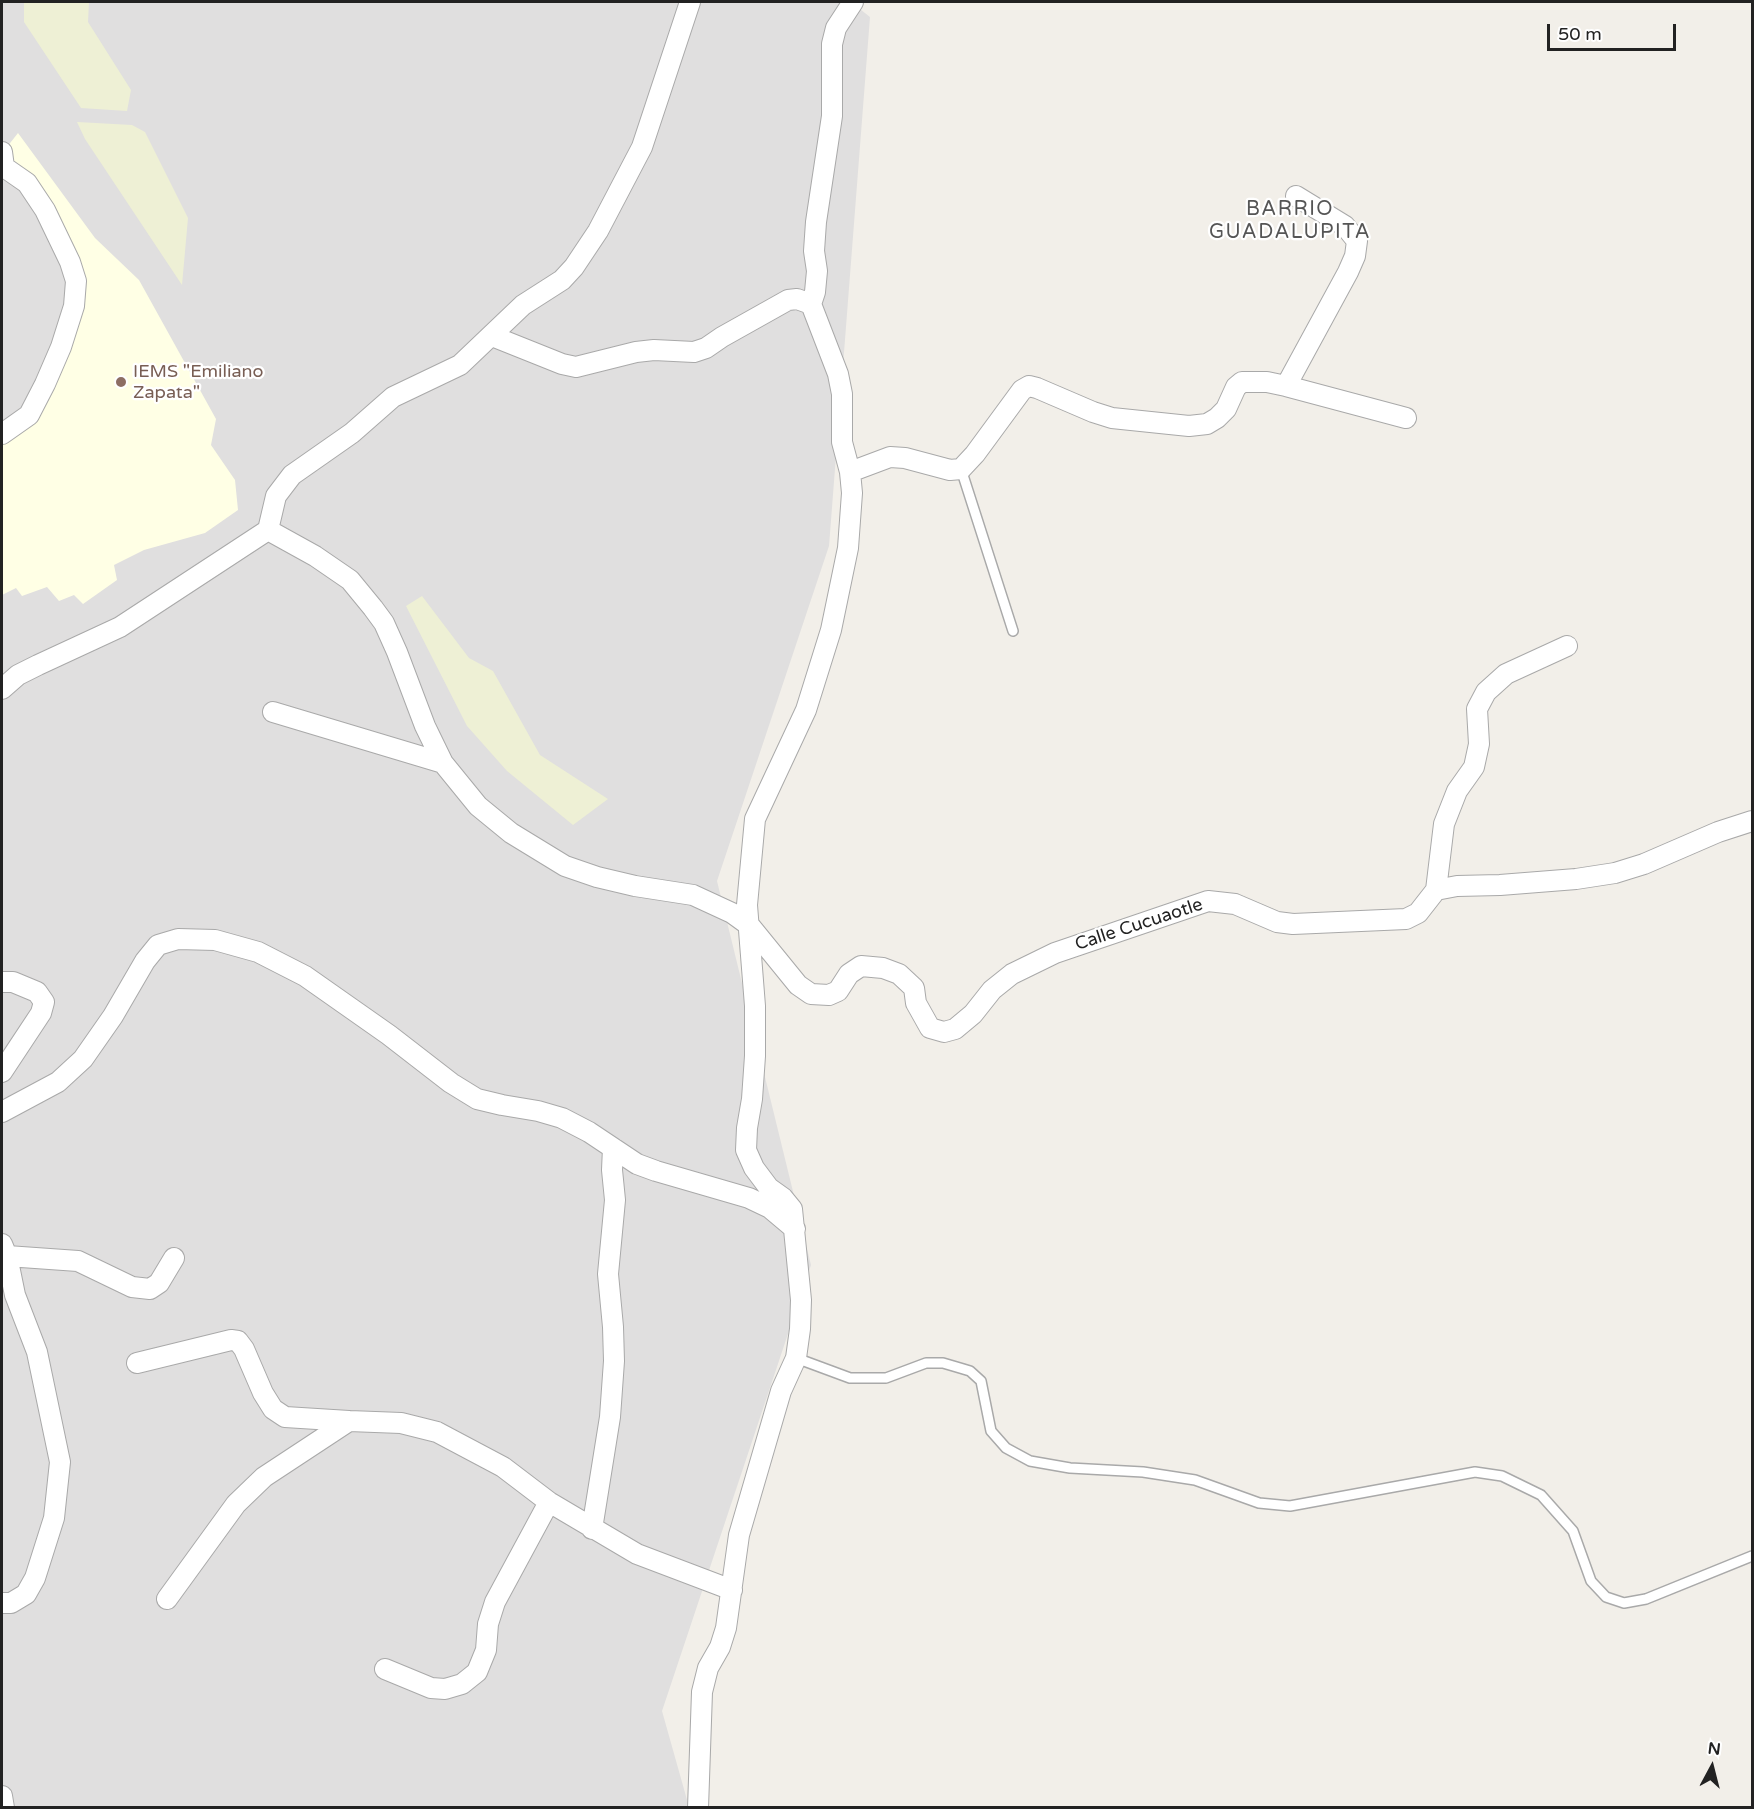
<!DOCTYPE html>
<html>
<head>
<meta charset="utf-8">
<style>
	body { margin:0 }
	#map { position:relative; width:1754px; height:1809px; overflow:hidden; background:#f2efe9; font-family:"Varela Round",sans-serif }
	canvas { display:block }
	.frame { position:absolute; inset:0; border:3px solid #222; pointer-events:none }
	.north { position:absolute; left:1682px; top:1737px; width:60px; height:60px; -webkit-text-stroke:4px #fff; paint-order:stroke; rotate:7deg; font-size:16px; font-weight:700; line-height:24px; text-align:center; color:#222 }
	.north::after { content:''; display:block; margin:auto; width:21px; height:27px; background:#222; clip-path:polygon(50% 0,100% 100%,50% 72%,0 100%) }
	.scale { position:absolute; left:1547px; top:24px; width:129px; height:27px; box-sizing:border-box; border:3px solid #222; border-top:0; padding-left:8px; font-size:18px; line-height:21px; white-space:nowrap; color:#222; -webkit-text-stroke:4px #fff; paint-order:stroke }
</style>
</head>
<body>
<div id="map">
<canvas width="1754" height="1809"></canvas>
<div class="frame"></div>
<div class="north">N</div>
<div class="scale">50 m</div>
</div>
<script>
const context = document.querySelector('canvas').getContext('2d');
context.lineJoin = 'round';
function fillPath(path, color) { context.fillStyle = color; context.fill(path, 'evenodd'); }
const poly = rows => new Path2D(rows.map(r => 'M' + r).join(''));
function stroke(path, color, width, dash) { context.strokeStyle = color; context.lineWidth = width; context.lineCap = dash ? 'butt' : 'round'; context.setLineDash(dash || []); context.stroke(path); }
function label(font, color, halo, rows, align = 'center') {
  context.font = font + ' "Varela Round",sans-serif'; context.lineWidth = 4.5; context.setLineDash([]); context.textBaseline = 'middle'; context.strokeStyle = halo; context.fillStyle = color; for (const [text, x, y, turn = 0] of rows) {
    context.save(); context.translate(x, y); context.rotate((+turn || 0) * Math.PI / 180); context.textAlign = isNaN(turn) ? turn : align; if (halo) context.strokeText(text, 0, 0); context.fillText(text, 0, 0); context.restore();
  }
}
fillPath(poly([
	[2,2,851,2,870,17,829,546,717,881,811,1265,662,1711,689,1807,2,1808]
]), '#e0dfdf');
fillPath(poly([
	[18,133,95,238,139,280,216,419,211,445,235,480,238,510,205,533,144,550,114,565,117,580,83,604,74,595,59,601,47,587,22,596,16,588,2,595,2,431,40,403,79,281,3,152]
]), '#ffffe5');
fillPath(poly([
	[24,2,89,2,88,22,131,90,127,111,81,108,24,22],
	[77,122,132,125,145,132,188,218,182,285,85,139],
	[422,596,469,658,493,671,540,755,608,799,573,825,507,771,467,726,406,606]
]), '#eef0d5');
const service = poly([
	[961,469,1013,631],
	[796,1358,850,1378,886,1378,926,1363,943,1363,960,1368,970,1371,981,1381,991,1431,1006,1448,1030,1461,1070,1468,1143,1472,1195,1480,1259,1503,1290,1506,1475,1472,1502,1476,1541,1495,1573,1531,1591,1581,1606,1597,1624,1603,1646,1599,1752,1556]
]);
const minor = poly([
	[690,2,642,147,598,231,574,267,562,280,523,305,460,365,393,397,352,433,292,475,276,496,268,530,315,556,350,580,373,608,384,623,397,652,425,726,443,763,478,806,511,833,565,866,597,877,635,886,693,895,732,913,750,926,798,985,811,994,829,995,838,991,849,974,861,966,883,968,899,974,914,988,916,1003,930,1028,944,1032,955,1029,973,1014,992,990,1012,974,1055,953,1208,901,1235,904,1277,922,1293,924,1406,919,1418,913,1436,890,1457,886,1500,885,1576,879,1615,873,1644,864,1718,832,1752,821],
	[2,152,4,167,27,183,45,210,70,262,76,281,74,306,61,347,45,384,29,415,2,434],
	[492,336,562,364,576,367,636,352,654,350,694,352,706,348,722,337,788,300,797,299,811,304],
	[1286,386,1348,272,1355,256,1357,241,1345,226,1296,196],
	[850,472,890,457,905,458,950,470,961,469,975,454,1022,390,1029,386,1037,388,1093,412,1112,418,1189,426,1207,424,1217,418,1226,409,1236,387,1242,382,1267,382,1286,386,1406,418],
	[2,689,18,675,38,665,120,627,268,530],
	[273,712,443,763],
	[1436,890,1444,824,1457,791,1474,767,1479,744,1477,709,1486,692,1506,674,1567,646],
	[2,982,13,982,37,992,44,1002,41,1013,2,1072],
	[2,1112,58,1082,83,1059,113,1016,145,961,158,945,178,939,215,940,258,952,305,976,389,1035,451,1083,477,1099,502,1105,538,1111,562,1118,589,1132,637,1164,656,1171,749,1198,770,1208,795,1229],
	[2,1244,7,1256,15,1295,37,1352,60,1462,54,1518,35,1578,26,1594,11,1603,2,1603],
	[7,1256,78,1261,132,1287,150,1289,159,1283,174,1258],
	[137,1363,231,1340,238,1341,244,1349,263,1393,273,1409,285,1417,349,1421],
	[592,1529,610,1417,614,1361,613,1327,608,1274,615,1200,612,1170,613,1148],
	[167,1599,236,1504,264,1477,349,1421,401,1423,437,1432,503,1467,549,1502,637,1554,732,1590],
	[385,1669,431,1688,445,1689,462,1684,477,1672,486,1650,488,1624,495,1602,549,1502],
	[2,1796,4,1808],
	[698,1808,702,1692,708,1668,720,1647,726,1628,739,1535,781,1391,796,1358,800,1329,801,1300,792,1209,783,1198,769,1188,754,1168,746,1150,747,1128,752,1099,755,1056,755,1006,747,905,755,819,806,710,831,630,848,548,852,493,850,472,842,442,842,394,838,374,811,304,815,292,817,271,814,251,816,222,832,116,832,44,836,28,853,2]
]);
stroke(service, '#a9a9a9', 12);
stroke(minor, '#a9a9a9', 22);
stroke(service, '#fff', 9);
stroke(minor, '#fff', 20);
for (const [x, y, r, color] of [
	[121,382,6,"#8d6e63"]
]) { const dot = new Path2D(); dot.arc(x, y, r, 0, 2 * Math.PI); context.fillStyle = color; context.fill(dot); stroke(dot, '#fff', 2); }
label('18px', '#785e54', '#fff', [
	["IEMS \"Emiliano",133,372],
	["Zapata\"",133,393]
], 'left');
label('18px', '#222', '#fff', [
	["Calle Cucuaotle",1139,925,-18]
]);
context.letterSpacing = '1.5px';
label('20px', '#555', '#fff', [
	["BARRIO",1290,210],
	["GUADALUPITA",1290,233]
]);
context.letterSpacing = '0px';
</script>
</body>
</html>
